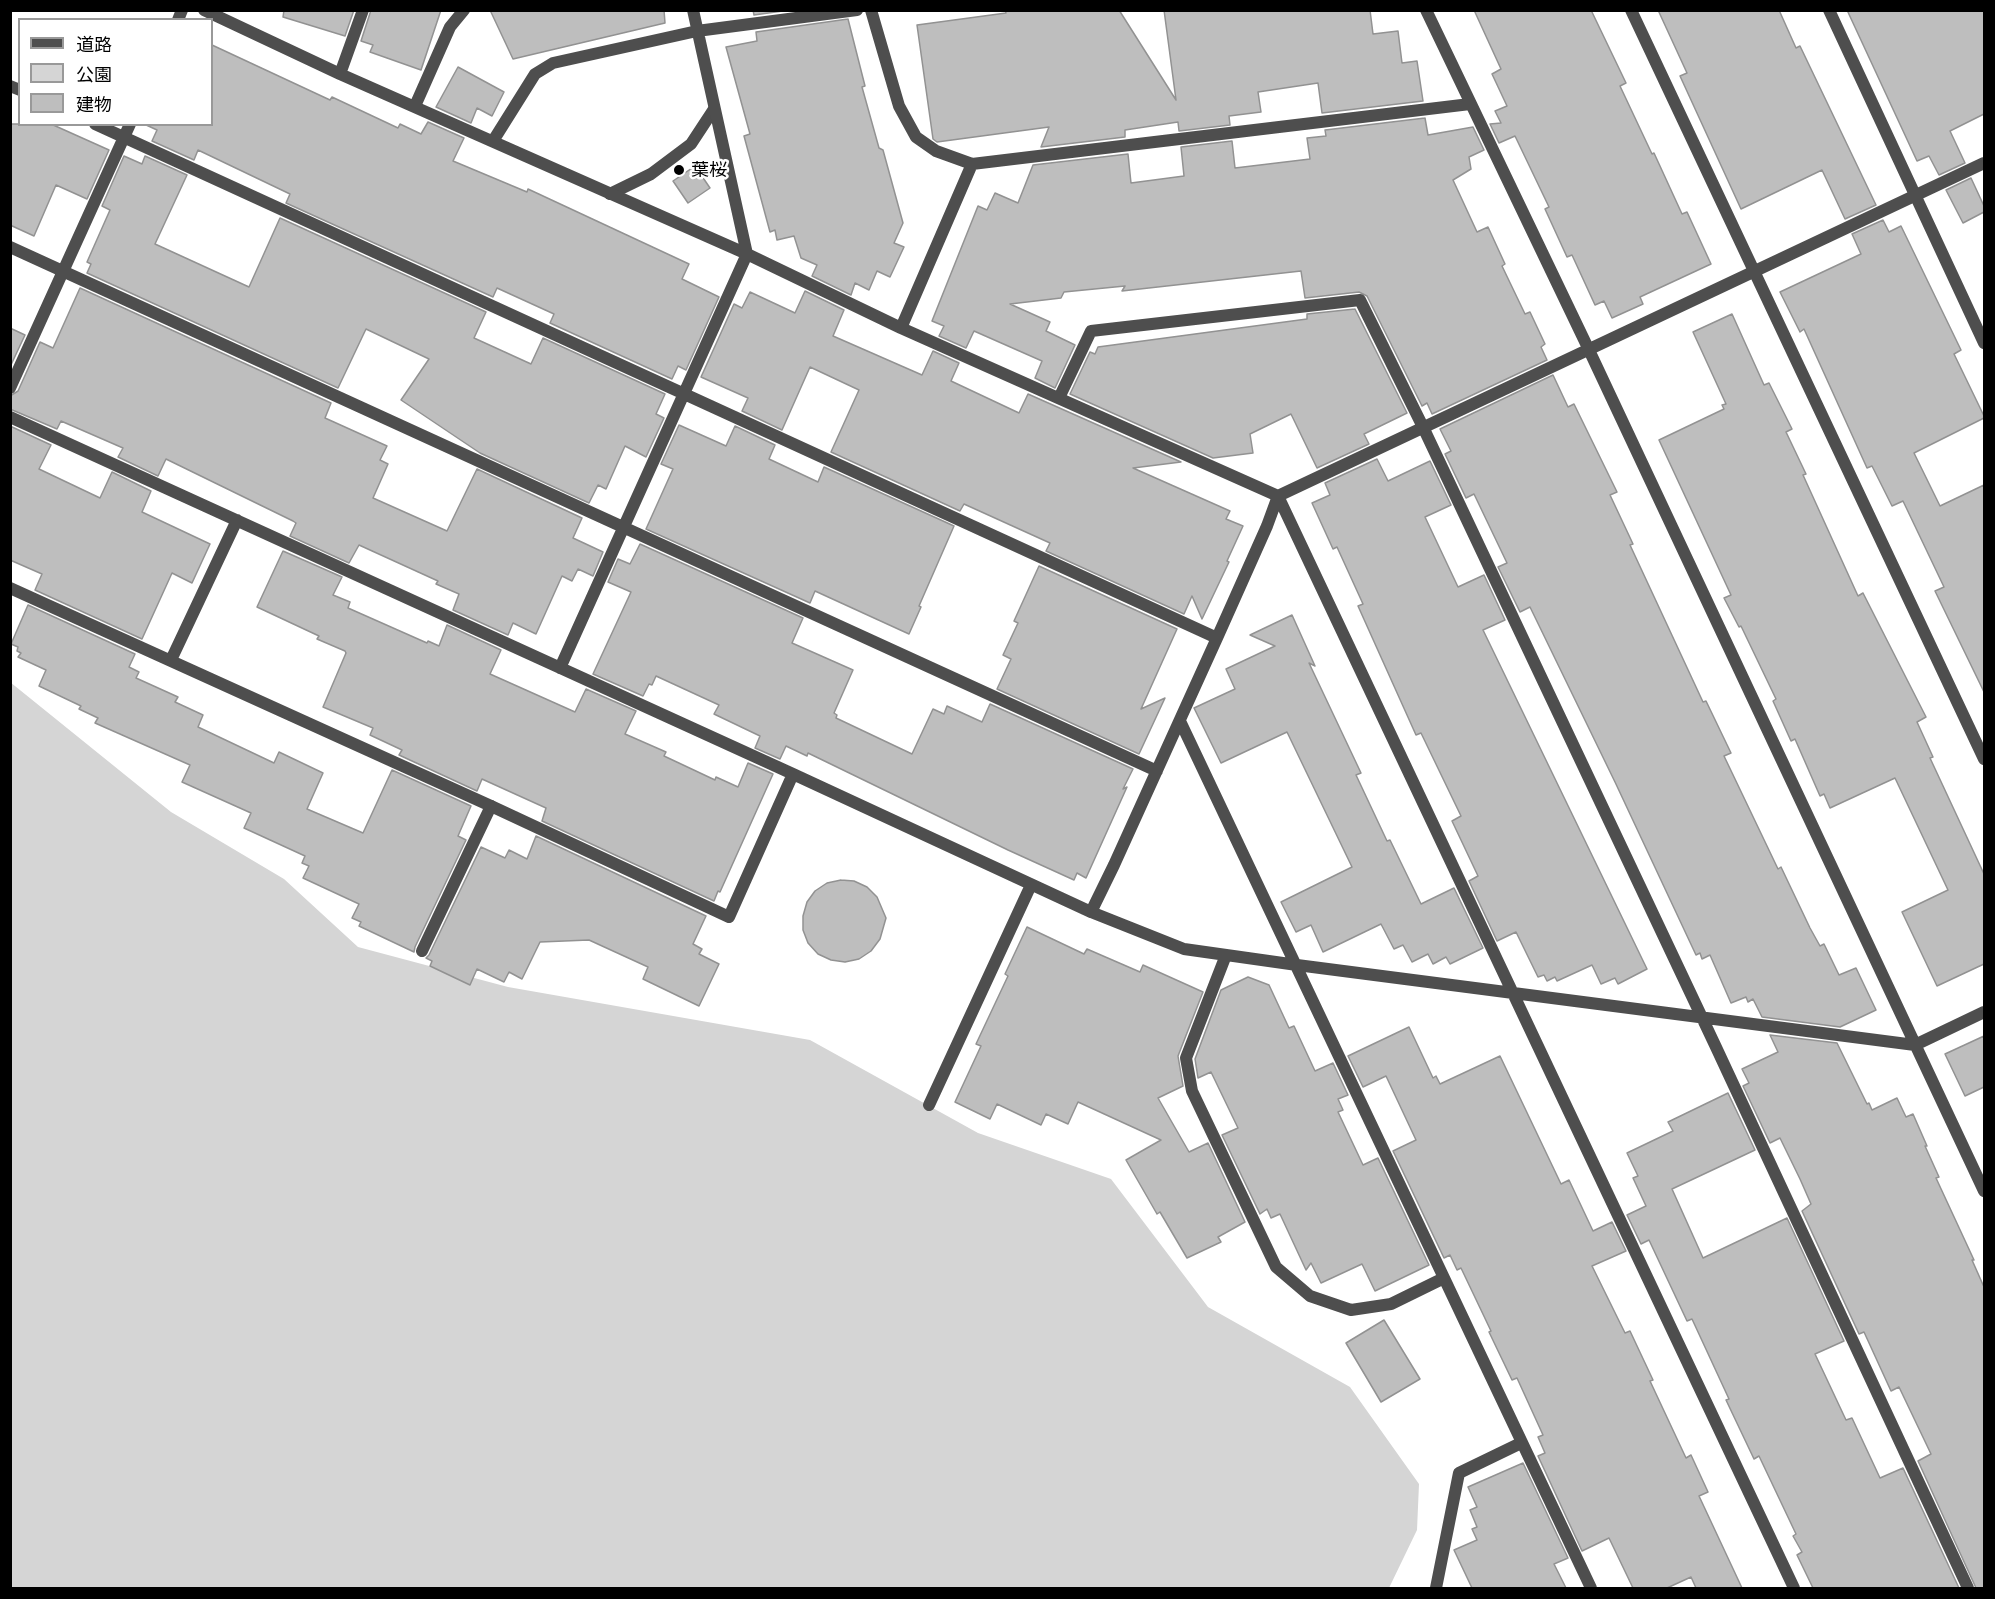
<!DOCTYPE html>
<html>
<head>
<meta charset="utf-8">
<style>
	body { margin:0 }
	#map { position:relative; width:1995px; height:1599px; overflow:hidden; background:#fff; font-family:Lato,"Noto Sans JP",sans-serif }
	canvas { display:block }
	.frame { position:absolute; inset:0; border:12px solid #000; pointer-events:none }
	.legend { position:absolute; left:18px; top:18px; width:195px; height:108px; box-sizing:border-box; background:#fff; border:2px solid #999; margin:0; padding:8px 10px; list-style:none; font-size:18px; color:#000 }
	.legend li { display:flex; align-items:center; gap:12px; height:30px }
	.legend b { width:30px; border:2px solid #999 }
</style>
</head>
<body>
<div id="map">
<canvas width="1995" height="1599"></canvas>
<div class="frame"></div>
<ul class="legend">
<li><b style="height:8px;background:#4e4e4e"></b>道路</li>
<li><b style="height:16px;background:#d5d5d5"></b>公園</li>
<li><b style="height:16px;background:#bebebe"></b>建物</li>
</ul>
</div>
<script>
const context = document.querySelector('canvas').getContext('2d');
context.lineJoin = 'round';
function fillPath(path, color) { context.fillStyle = color; context.fill(path, 'evenodd'); }
const poly = rows => new Path2D(rows.map(r => 'M' + r).join(''));
function stroke(path, color, width, dash) { context.strokeStyle = color; context.lineWidth = width; context.lineCap = dash ? 'butt' : 'round'; context.setLineDash(dash || []); context.stroke(path); }
function label(font, color, halo, rows, align = 'center') {
  context.font = font + ' Lato,"Noto Sans JP",sans-serif'; context.lineWidth = 5; context.setLineDash([]); context.textBaseline = 'middle'; context.strokeStyle = halo; context.fillStyle = color; for (const [text, x, y, turn = 0] of rows) {
    context.save(); context.translate(x, y); context.rotate((+turn || 0) * Math.PI / 180); context.textAlign = isNaN(turn) ? turn : align; if (halo) context.strokeText(text, 0, 0); context.fillText(text, 0, 0); context.restore();
  }
}
fillPath(poly([
	[10,682,171,812,284,879,358,947,508,987,810,1040,978,1133,1111,1179,1208,1307,1350,1387,1419,1484,1417,1530,1389,1588,11,1588]
]), '#d5d5d5');
const building = poly([
	[284,10,354,10,345,36,283,17,284,10],
	[371,10,441,10,421,70,370,52,373,45,361,41,371,10],
	[490,10,664,10,665,23,513,59,490,10],
	[753,10,790,10,754,15,753,10],
	[1005,10,1119,10,1176,100,1164,10,1370,10,1373,34,1398,31,1402,63,1417,61,1423,101,1322,113,1318,83,1258,92,1261,112,1229,116,1230,125,1179,131,1178,122,1125,130,1125,137,1041,147,1049,127,937,142,933,139,917,25,1006,13,1005,10],
	[1474,10,1591,10,1626,83,1620,86,1652,154,1654,153,1682,214,1687,212,1711,264,1640,297,1643,304,1612,318,1604,301,1595,305,1572,255,1567,257,1545,209,1549,207,1515,136,1499,143,1490,124,1501,123,1495,111,1507,106,1492,74,1501,69,1474,10],
	[1658,10,1779,10,1796,48,1800,46,1876,205,1845,219,1822,170,1741,209,1680,76,1687,73,1658,10],
	[1847,10,1984,10,1984,114,1950,131,1965,163,1939,175,1929,156,1917,161,1847,10],
	[848,19,865,86,862,87,879,148,883,150,903,223,894,243,904,247,890,277,877,271,869,290,855,283,851,295,812,276,817,265,801,258,794,236,777,240,775,230,770,232,744,136,750,134,726,47,757,41,756,32,848,19],
	[212,45,330,100,332,97,398,128,400,124,421,134,428,122,464,138,453,161,527,192,528,189,689,264,682,279,719,297,686,370,678,366,672,379,550,323,554,314,497,288,493,297,286,203,290,194,198,150,194,160,152,141,157,130,144,124,212,124,212,45],
	[458,67,504,92,492,116,477,108,471,123,436,107,458,67],
	[1425,118,1428,135,1473,127,1484,150,1469,157,1471,169,1453,180,1477,232,1488,227,1505,264,1502,266,1525,314,1530,312,1545,344,1541,347,1547,360,1432,414,1427,403,1422,406,1367,296,1359,292,1305,298,1301,271,1122,291,1125,286,1064,292,1061,298,1010,304,1050,322,1046,331,1075,345,1055,388,1035,378,1042,361,974,331,966,348,939,336,944,326,932,321,978,206,987,210,995,193,1018,203,1033,165,1128,154,1131,183,1184,176,1181,147,1232,141,1235,168,1310,159,1307,138,1326,136,1325,130,1425,118],
	[10,124,51,124,109,150,87,199,56,185,34,236,10,225,10,124],
	[124,156,142,164,145,156,187,175,155,244,249,287,280,218,486,312,474,338,531,364,543,338,665,394,656,414,664,418,646,457,625,446,606,489,598,485,589,503,480,453,401,400,429,359,366,329,338,388,87,273,91,264,87,262,110,210,102,206,124,156],
	[695,166,710,188,688,203,673,181,695,166],
	[1971,178,1984,206,1984,212,1963,223,1946,190,1971,178],
	[1883,220,1889,232,1901,226,1961,350,1954,354,1984,416,1984,418,1914,453,1940,506,1984,485,1984,692,1935,591,1944,587,1903,501,1892,506,1872,466,1867,468,1804,329,1800,332,1780,292,1861,254,1852,234,1883,220],
	[80,288,331,403,325,418,387,446,380,460,388,464,373,498,447,531,477,469,582,518,573,538,603,552,593,576,578,569,572,581,562,576,536,634,513,623,508,635,453,610,459,594,436,584,438,581,359,545,349,563,290,536,296,523,293,521,166,459,158,476,118,457,123,448,61,421,57,429,10,409,10,396,18,391,40,342,53,348,80,288],
	[805,291,844,310,833,336,922,375,933,351,959,363,951,381,1019,413,1028,394,1181,462,1133,468,1230,511,1226,519,1243,526,1227,561,1229,562,1202,619,1192,596,1184,614,1046,551,1050,543,964,504,960,511,831,452,859,390,810,367,782,430,742,411,748,398,701,377,734,304,742,308,750,292,795,313,805,291],
	[1355,309,1407,413,1364,434,1369,444,1317,468,1291,414,1250,434,1253,453,1213,458,1070,394,1090,352,1095,354,1098,347,1307,319,1307,314,1355,309],
	[1732,314,1764,385,1769,383,1792,429,1786,432,1806,474,1803,475,1858,596,1863,593,1926,717,1917,722,1933,757,1930,758,1984,874,1984,964,1937,986,1902,912,1948,890,1895,778,1830,808,1824,794,1820,796,1795,739,1791,741,1773,701,1776,699,1741,626,1739,627,1724,598,1731,595,1659,440,1724,409,1722,405,1726,404,1693,332,1732,314],
	[10,328,25,335,10,367,10,328],
	[1553,375,1568,407,1574,404,1617,492,1610,495,1633,544,1630,545,1703,702,1706,701,1731,753,1724,756,1778,869,1781,867,1810,928,1820,946,1824,944,1839,975,1856,968,1876,1010,1840,1027,1762,1017,1753,999,1748,1002,1746,997,1731,1003,1710,955,1702,959,1700,953,1696,955,1615,782,1530,607,1520,612,1498,567,1507,563,1474,494,1466,498,1445,454,1451,451,1440,429,1553,375],
	[679,425,726,446,735,426,775,445,769,459,818,482,824,467,954,526,919,606,921,607,909,634,815,591,810,603,646,529,673,469,661,464,679,425],
	[10,426,51,445,39,469,100,498,112,472,151,491,142,512,210,544,192,583,172,573,142,639,35,590,42,574,10,560,10,426],
	[1377,459,1388,481,1430,461,1451,505,1425,517,1458,587,1484,575,1505,620,1483,630,1647,969,1618,984,1615,978,1601,984,1592,965,1557,981,1555,977,1547,981,1544,975,1538,977,1516,932,1497,941,1469,881,1478,876,1452,821,1461,816,1421,733,1416,735,1358,606,1363,604,1337,547,1333,549,1312,503,1330,495,1325,483,1377,459],
	[640,544,803,618,792,643,853,670,834,713,837,715,836,718,912,754,933,709,944,714,947,706,982,722,990,704,1133,769,1123,789,1127,787,1086,878,1077,873,1074,880,1008,850,808,753,807,756,786,746,780,759,755,748,760,736,714,714,719,705,656,676,652,685,649,684,643,696,593,674,631,592,608,582,618,559,630,564,640,544],
	[283,551,342,577,333,595,350,602,348,608,427,643,428,641,439,646,447,625,501,650,490,674,575,712,586,689,636,711,625,734,666,752,664,756,715,780,716,777,738,787,748,763,773,774,720,892,718,891,714,901,542,821,546,808,482,779,477,791,399,755,402,750,370,735,373,728,323,707,346,653,345,651,317,639,319,636,257,607,283,551],
	[1039,566,1177,629,1141,709,1165,698,1139,754,997,689,1011,659,1003,655,1018,623,1014,621,1039,566],
	[28,605,135,654,129,667,139,672,136,678,178,697,175,702,203,715,198,727,274,763,279,752,323,773,307,809,363,833,392,770,471,806,458,836,466,840,415,947,414,952,359,926,361,922,352,918,359,904,303,878,309,866,302,863,305,856,244,828,251,813,182,782,190,765,95,723,98,718,79,709,81,706,39,686,46,670,18,657,21,653,17,651,18,647,11,644,28,605],
	[1292,615,1315,666,1309,663,1361,773,1356,775,1387,841,1390,840,1421,904,1454,888,1483,948,1450,964,1446,957,1433,964,1428,954,1412,962,1403,945,1394,949,1381,924,1323,952,1311,925,1296,932,1281,902,1352,867,1287,732,1221,763,1194,708,1235,689,1226,669,1275,646,1250,635,1292,615],
	[536,836,706,916,693,944,702,949,699,954,719,964,699,1006,643,979,648,967,589,940,540,942,522,979,509,972,504,982,477,969,470,985,430,966,432,961,426,958,429,955,481,847,505,858,509,850,527,859,536,836],
	[841,880,854,881,867,887,877,897,886,918,880,939,871,951,859,959,845,962,831,960,818,954,808,943,803,930,803,916,807,902,815,891,827,883,841,880],
	[1027,927,1084,954,1087,949,1140,972,1143,965,1203,992,1178,1056,1183,1086,1158,1098,1189,1152,1208,1143,1245,1222,1218,1237,1221,1242,1187,1258,1160,1212,1157,1214,1126,1160,1161,1140,1078,1102,1068,1124,1046,1114,1041,1125,997,1104,990,1119,955,1102,981,1046,976,1044,1008,976,1005,974,1027,927],
	[1248,977,1269,985,1289,1028,1294,1026,1315,1071,1333,1063,1348,1095,1338,1099,1343,1110,1338,1112,1363,1165,1378,1158,1429,1265,1375,1291,1362,1264,1321,1283,1311,1263,1306,1270,1280,1214,1271,1218,1267,1209,1260,1214,1222,1135,1238,1128,1211,1072,1198,1078,1195,1059,1221,990,1248,977],
	[1409,1027,1433,1078,1436,1076,1440,1084,1500,1056,1561,1184,1569,1180,1593,1231,1612,1222,1626,1251,1592,1266,1625,1333,1630,1331,1653,1380,1650,1381,1686,1458,1691,1455,1708,1492,1699,1496,1742,1588,1696,1588,1691,1577,1667,1588,1633,1588,1609,1538,1582,1551,1538,1456,1545,1453,1538,1437,1543,1435,1517,1378,1512,1380,1489,1332,1491,1331,1461,1268,1457,1270,1450,1255,1444,1258,1393,1151,1416,1140,1386,1076,1363,1087,1348,1056,1409,1027],
	[1770,1035,1837,1043,1867,1104,1869,1103,1872,1110,1897,1098,1906,1117,1913,1114,1927,1146,1925,1146,1939,1177,1936,1178,1974,1260,1972,1260,1984,1287,1984,1588,1976,1588,1918,1461,1931,1454,1899,1387,1891,1391,1864,1332,1859,1334,1802,1211,1811,1204,1800,1179,1780,1138,1770,1143,1743,1086,1749,1083,1742,1069,1778,1052,1770,1035],
	[1984,1036,1984,1087,1965,1096,1945,1054,1984,1036],
	[1728,1093,1755,1150,1672,1189,1703,1258,1787,1218,1844,1341,1815,1354,1846,1420,1852,1418,1880,1478,1903,1468,1959,1588,1813,1588,1797,1555,1802,1552,1793,1536,1796,1534,1759,1456,1754,1459,1726,1400,1729,1399,1692,1319,1687,1321,1649,1240,1641,1244,1627,1215,1646,1206,1633,1178,1638,1176,1627,1153,1673,1131,1668,1122,1728,1093],
	[1384,1320,1420,1379,1381,1402,1346,1343,1384,1320],
	[1523,1463,1568,1558,1554,1564,1566,1588,1472,1588,1454,1550,1477,1540,1472,1529,1477,1527,1470,1510,1477,1507,1468,1487,1523,1463]
]);
fillPath(building, '#bebebe');
stroke(building, '#929292', 1.5);
stroke(poly([
	[610,194,651,174,691,144,714,109],
	[422,951,491,806]
]), '#4e4e4e', 12);
stroke(poly([
	[204,10,340,74,747,254,901,328,1278,496,1794,1588],
	[871,10,899,106,916,137,936,151,972,164],
	[1426,10,1589,350,1984,1191],
	[1631,10,1984,759],
	[1829,10,1984,343],
	[178,20,182,10],
	[340,74,363,10],
	[10,86,20,90],
	[415,106,450,27,464,10],
	[95,124,1217,638],
	[493,141,535,74,553,63,697,31,857,10],
	[10,247,1157,771],
	[901,328,972,164,1470,104],
	[10,388,130,124],
	[1059,398,1091,331,1360,300,1423,427,1715,1045,1968,1588],
	[10,417,793,774,1091,912,1184,949,1297,965,1915,1045,1984,1012],
	[10,588,491,806,729,917,793,774],
	[171,660,237,520],
	[560,668,747,254,693,10],
	[1180,721,1591,1588],
	[1091,912,1114,865,1217,638,1267,526,1278,496,1984,163],
	[1226,955,1186,1058,1192,1091,1276,1267,1310,1296,1351,1310,1391,1304,1444,1278],
	[929,1105,1031,885],
	[1436,1588,1459,1473,1521,1443]
]), '#4e4e4e', 12);
for (const [x, y, r, color] of [
	[679,170,6,"#000"]
]) { const dot = new Path2D(); dot.arc(x, y, r, 0, 2 * Math.PI); context.fillStyle = color; context.fill(dot); stroke(dot, '#fff', 2); }
label('18px', '#000', '#fff', [
	["葉桜",691,170]
], 'left');
</script>
</body>
</html>
